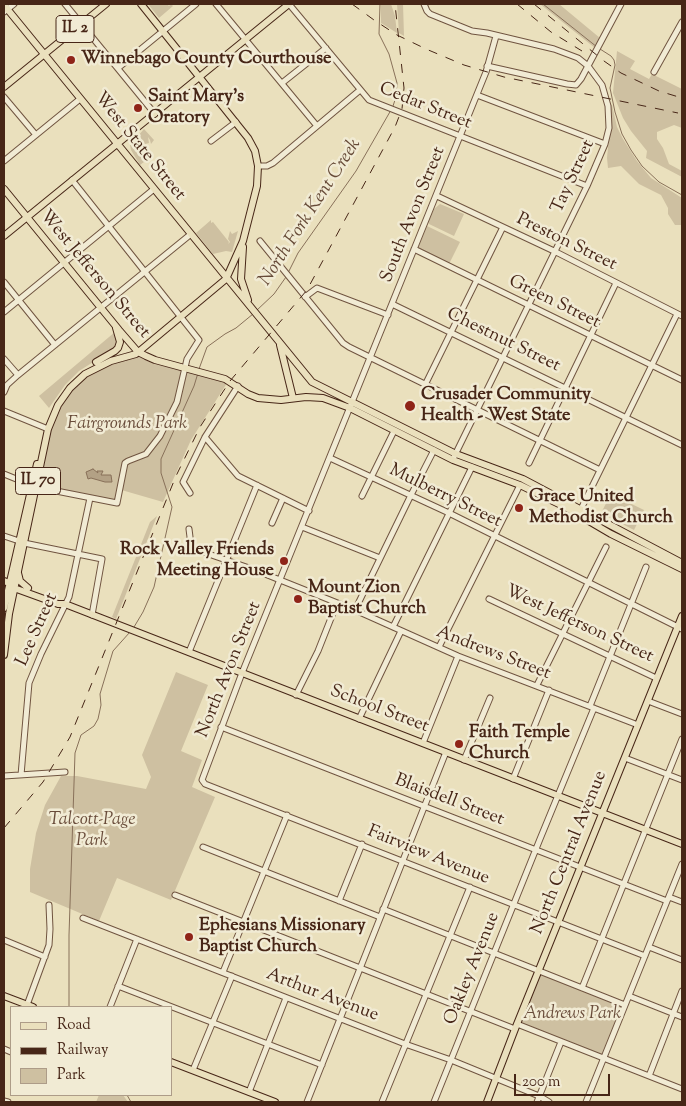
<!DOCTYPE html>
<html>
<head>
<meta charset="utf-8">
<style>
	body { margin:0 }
	#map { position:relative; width:686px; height:1106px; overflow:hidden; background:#eae0bd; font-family:"Sorts Mill Goudy",serif }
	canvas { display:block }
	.frame { position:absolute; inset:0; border:5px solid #472617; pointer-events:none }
	.legend { position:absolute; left:10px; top:1006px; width:162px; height:90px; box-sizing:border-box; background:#f1ebd4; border:1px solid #ad9c88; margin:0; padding:6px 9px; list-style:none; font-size:15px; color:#472617 }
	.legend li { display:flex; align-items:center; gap:10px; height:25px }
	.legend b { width:25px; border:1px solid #ad9c88 }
	.scale { position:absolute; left:514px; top:1074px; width:96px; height:22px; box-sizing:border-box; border:2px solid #472617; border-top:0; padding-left:6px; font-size:15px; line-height:18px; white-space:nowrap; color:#472617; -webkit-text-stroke:4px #f1ebd4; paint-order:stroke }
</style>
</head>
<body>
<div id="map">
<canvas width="686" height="1106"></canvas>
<div class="frame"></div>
<ul class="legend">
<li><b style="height:6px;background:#eae0bd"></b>Road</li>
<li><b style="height:6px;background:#472617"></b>Railway</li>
<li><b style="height:14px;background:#cec0a1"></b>Park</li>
</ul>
<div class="scale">200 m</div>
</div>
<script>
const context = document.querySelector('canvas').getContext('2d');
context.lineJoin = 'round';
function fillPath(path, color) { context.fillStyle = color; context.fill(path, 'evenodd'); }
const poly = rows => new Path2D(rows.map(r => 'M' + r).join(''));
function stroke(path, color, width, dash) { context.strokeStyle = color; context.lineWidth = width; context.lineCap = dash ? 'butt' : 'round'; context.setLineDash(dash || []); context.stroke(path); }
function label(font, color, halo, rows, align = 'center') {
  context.font = font + ' "Sorts Mill Goudy",serif'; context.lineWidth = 5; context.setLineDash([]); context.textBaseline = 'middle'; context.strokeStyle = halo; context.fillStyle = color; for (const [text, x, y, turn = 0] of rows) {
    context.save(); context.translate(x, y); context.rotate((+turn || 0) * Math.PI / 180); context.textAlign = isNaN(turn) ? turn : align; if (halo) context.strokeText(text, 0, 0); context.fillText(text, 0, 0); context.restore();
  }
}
fillPath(poly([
	[148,4,167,4,169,6,171,4,173,6,159,18],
	[381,4,391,4,395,16,397,33,381,23],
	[397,4,403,4,404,36,399,33],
	[540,4,559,4,600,38,595,48],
	[617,51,635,61,630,69,649,79,652,74,682,89,682,128,674,125,657,132,657,139,663,148,669,164,682,171,682,177,646,158,647,151,631,131,623,118,613,93],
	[609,104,612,105,617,127,623,139,637,161,651,178,682,198,682,225,675,225,668,214,668,208,661,195,639,184,621,166,608,168,607,158,611,116],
	[144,129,154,140,151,144,150,140,148,137,149,143,145,144,143,148,145,152,150,152,152,156,140,165,131,150,130,145],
	[440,204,464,214,454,236,429,224,428,222,434,209],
	[211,220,211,223,213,222,229,242,228,244,230,242,228,239,230,231,232,234,238,231,232,252,226,251,213,254,196,233],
	[427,226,460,242,449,264,418,248],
	[115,332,117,336,117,347,79,371,65,385,49,408,39,396],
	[139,357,154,364,204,375,227,383,191,440,163,502,118,489,116,499,114,501,42,485,40,481,52,425,68,394,82,379,103,366,127,358],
	[611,494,644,510,634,530,601,513],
	[157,516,116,619,112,617,150,522],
	[176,672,208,685,181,751,202,760,192,787,215,797,171,900,117,878,99,921,30,892,30,869,36,833,45,805,61,776,77,776,146,789,151,777,142,755],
	[540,974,621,1006,603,1054,600,1055,522,1023],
	[99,1095,123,1095,128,1102,96,1102]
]), '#cec0a1');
const water = poly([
	[93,469,98,473,97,471,103,471,101,475,111,475,112,482,105,482,91,478,88,479,86,472,93,469]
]);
fillPath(water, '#b3a185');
stroke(water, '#887059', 1);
stroke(poly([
	[380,4,379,34,389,54,397,83,396,97,393,106],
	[543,4,597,47],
	[600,49,611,56,614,60,615,65,610,88,615,112,622,134,631,150,642,166,659,182,682,195],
	[288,273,298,253,356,171,391,110],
	[256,311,274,294,286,277],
	[199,369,207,347,225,334,236,328,253,314],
	[134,627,143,612,154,587,172,507,161,473,161,459,194,386,198,373],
	[69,1007,69,935,75,753,81,735,94,726,98,719,101,705,100,694,113,651,130,632],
	[127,1095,131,1102]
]), '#887059', 1);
const minor = poly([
	[65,4,155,114],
	[216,4,317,126],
	[289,4,369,100,587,186],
	[424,4,427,11,430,14,472,31,487,33,554,49,578,58,588,66,602,85,608,106,609,128,605,144,587,186,454,457],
	[4,12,14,4],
	[496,36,486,72,242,673,202,780,205,784,645,956],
	[487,66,567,84,576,85,581,79,621,4],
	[118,68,196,4],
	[654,72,682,22],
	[282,83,326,48],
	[477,95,605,144],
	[4,97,36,135],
	[211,141,236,122],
	[4,161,80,99],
	[258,166,267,166,273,163,360,90],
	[437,196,554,251,682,316],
	[260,241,343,343,349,347,600,470],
	[414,249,682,380],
	[4,282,55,345],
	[305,297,317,288,388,315],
	[392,304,682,445],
	[4,312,154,189],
	[4,359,18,375],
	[425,385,503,227],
	[4,392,7,385,18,375,191,234],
	[4,411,48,429],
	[205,437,238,476,309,511],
	[330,458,449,513,682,629],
	[529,463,616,283],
	[4,474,36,487,117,503,125,463,128,461,146,454,160,436,177,402,187,359,199,340,72,180],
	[190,493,183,482,185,478,205,437,238,386],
	[362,496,394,431],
	[581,509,677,314],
	[272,523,283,498],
	[302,527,380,558],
	[189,529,191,545,197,550,255,570,355,610,458,656,638,725],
	[4,536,19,541],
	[24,543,102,559,92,615],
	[489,599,656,678],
	[355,610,411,495,434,450],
	[393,627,472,467],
	[439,647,520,485],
	[189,652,257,485],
	[537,685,606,547],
	[296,695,318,651,337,603],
	[648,701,682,714],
	[590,706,646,567],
	[359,719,401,631],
	[221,727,667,901],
	[423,743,458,656],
	[625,758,682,780],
	[464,760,490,698],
	[21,775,29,683,41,654,69,597,90,498],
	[4,776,65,772],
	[513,779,549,690],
	[203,847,380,917],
	[175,895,515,1029],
	[669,897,682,902],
	[339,901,362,844],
	[383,909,625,1005],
	[83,918,405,1044,451,1060,539,1096,549,1102],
	[4,940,45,957],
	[649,947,682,960],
	[223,972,287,815],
	[118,986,322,1065],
	[582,988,682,739],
	[629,996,682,1017],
	[27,1005,49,945,50,929,49,905],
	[110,1007,137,939],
	[517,1024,682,1089],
	[4,1049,11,1052],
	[193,1070,232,976],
	[649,1076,682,991],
	[249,1092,286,998],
	[4,1101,8,1102],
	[307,1102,446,752],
	[382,1102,470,887],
	[434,1102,540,839,594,708],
	[537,1102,561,1042],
	[586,1102,682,864]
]);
const major = poly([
	[4,5,312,382,456,454,523,479,682,563],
	[4,87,106,4],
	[4,189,119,330,138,352,146,356,155,360,225,379,248,394,258,398,281,400,306,397,323,398,350,408,453,460,520,485,565,507,611,534,682,569],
	[4,236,289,4],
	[243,247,241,279,248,300],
	[280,345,293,398],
	[96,362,115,351,118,348,120,342,116,328],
	[18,573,20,581,28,588],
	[4,581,9,583,14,588,58,604,65,604,682,844],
	[4,608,37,464],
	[4,655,9,614,48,429,58,405,70,388,85,374,111,361,136,354,226,279,243,241,257,186,258,166,255,151,248,138,141,4],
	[4,996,33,1007],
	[171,1062,275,1102],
	[487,1102,515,1029,682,616]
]);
stroke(minor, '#705440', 7);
stroke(major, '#472617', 8);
stroke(minor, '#f1ebd4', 5);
stroke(major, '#eae0bd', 6);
stroke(poly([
	[352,4,374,20,397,35,426,49,464,65,504,77,678,113],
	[517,4,551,32,582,51],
	[534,4,604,61,621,73,659,91,682,98],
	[4,828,43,782,70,737,176,476,200,427,230,381,307,290,395,127,402,109,404,88,395,4]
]), '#472617', 1, [9, 9]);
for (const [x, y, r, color] of [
	[71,60,5,"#8f2418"],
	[138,108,5,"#8f2418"],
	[410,406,6,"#8f2418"],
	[519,508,5,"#8f2418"],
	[284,561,5,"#8f2418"],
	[298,599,5,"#8f2418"],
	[459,744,5,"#8f2418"],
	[189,937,5,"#8f2418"]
]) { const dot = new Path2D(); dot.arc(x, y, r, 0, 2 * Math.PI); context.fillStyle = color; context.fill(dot); stroke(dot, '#f1ebd4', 2); }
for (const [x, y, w] of [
	[75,29,38],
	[38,481,45]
]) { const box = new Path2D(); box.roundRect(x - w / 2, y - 13.5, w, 27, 4); context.fillStyle = '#f1ebd4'; context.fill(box); stroke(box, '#472617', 1); }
label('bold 16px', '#472617', null, [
	["IL 2",75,29],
	["IL 70",38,481]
]);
label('bold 18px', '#472617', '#f1ebd4', [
	["Winnebago County Courthouse",81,60],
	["Saint Mary's",148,98],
	["Oratory",148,119],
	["Crusader Community",421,396],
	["Health - West State",421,417],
	["Grace United",529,498],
	["Methodist Church",529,519],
	["Rock Valley Friends",274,551,"right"],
	["Meeting House",274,572,"right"],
	["Mount Zion",308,589],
	["Baptist Church",308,610],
	["Faith Temple",469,734],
	["Church",469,755],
	["Ephesians Missionary",199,927],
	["Baptist Church",199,948]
], 'left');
label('18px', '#472617', '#f1ebd4', [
	["Cedar Street",425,107,22],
	["West State Street",139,147,51],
	["Tay Street",574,177,-65],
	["South Avon Street",414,215,-68],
	["Preston Street",566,243,26],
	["West Jefferson Street",94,275,50],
	["Green Street",554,303,26],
	["Chestnut Street",503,341,26],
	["Mulberry Street",445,497,26],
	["West Jefferson Street",579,625,25],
	["Lee Street",38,630,-66],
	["Andrews Street",493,654,21],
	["North Avon Street",230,670,-68],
	["School Street",379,710,21],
	["Blaisdell Street",449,801,21],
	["North Central Avenue",570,853,-68],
	["Fairview Avenue",428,856,22],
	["Oakley Avenue",473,969,-68],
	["Arthur Avenue",322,996,21]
]);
label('italic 18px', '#694c3a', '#f1ebd4', [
	["Fairgrounds Park",127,425],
	["Talcott-Page",92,821],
	["Park",92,842],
	["Andrews Park",572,1015]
]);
label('italic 19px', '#674b38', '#f1ebd4', [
	["North Fork Kent Creek",311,213,-57]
]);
</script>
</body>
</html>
